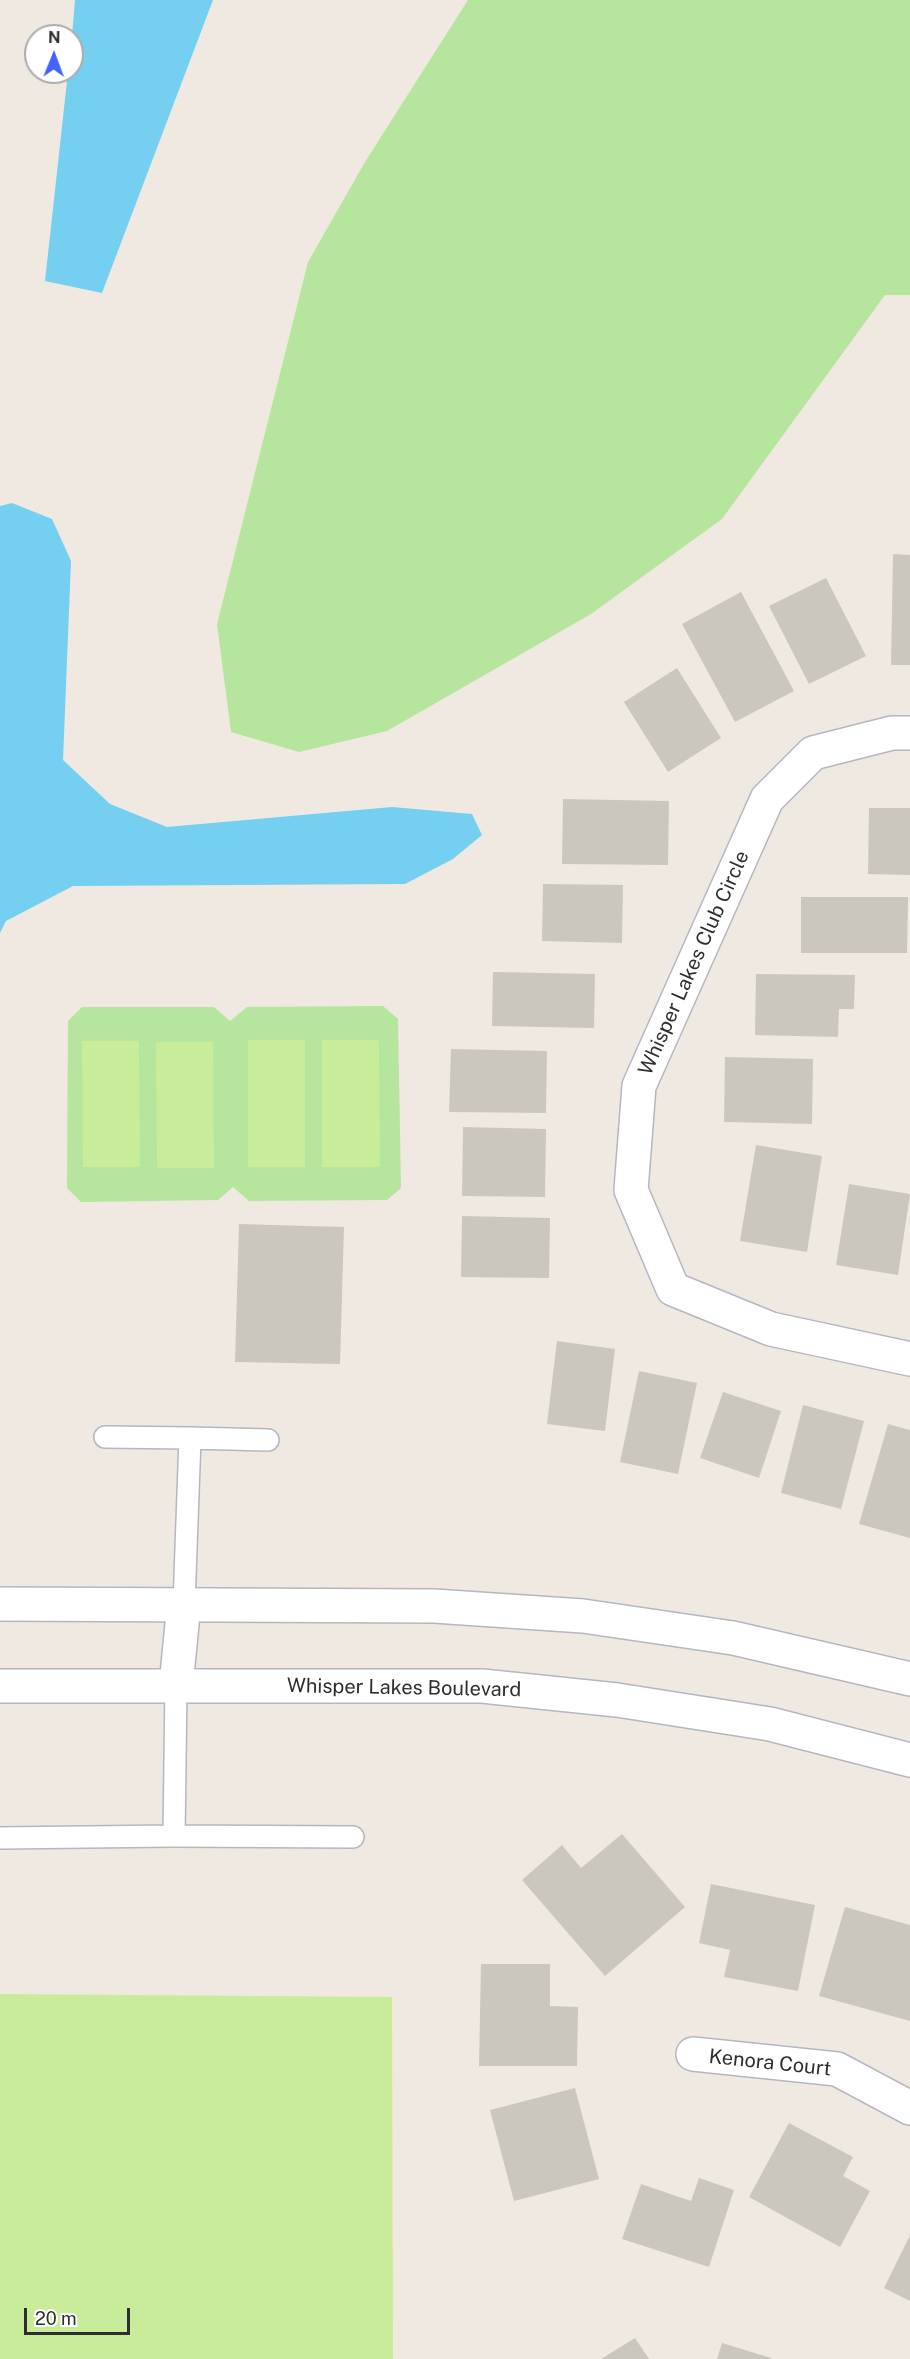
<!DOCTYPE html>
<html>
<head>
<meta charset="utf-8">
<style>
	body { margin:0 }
	#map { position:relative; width:910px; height:2359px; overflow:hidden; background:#efe9e1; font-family:"Public Sans",sans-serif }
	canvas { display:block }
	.north { position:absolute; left:24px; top:24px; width:60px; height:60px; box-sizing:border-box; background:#fff; border:2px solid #ababab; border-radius:50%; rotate:1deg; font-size:16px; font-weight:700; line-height:24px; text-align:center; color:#2e2e2e }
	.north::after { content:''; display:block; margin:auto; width:21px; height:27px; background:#4264fb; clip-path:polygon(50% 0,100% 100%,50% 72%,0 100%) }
	.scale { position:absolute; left:24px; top:2308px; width:106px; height:27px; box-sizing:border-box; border:3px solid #2e2e2e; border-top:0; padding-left:8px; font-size:18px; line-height:21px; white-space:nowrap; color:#2e2e2e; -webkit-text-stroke:4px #fff; paint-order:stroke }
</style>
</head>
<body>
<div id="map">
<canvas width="910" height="2359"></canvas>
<div class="north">N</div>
<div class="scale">20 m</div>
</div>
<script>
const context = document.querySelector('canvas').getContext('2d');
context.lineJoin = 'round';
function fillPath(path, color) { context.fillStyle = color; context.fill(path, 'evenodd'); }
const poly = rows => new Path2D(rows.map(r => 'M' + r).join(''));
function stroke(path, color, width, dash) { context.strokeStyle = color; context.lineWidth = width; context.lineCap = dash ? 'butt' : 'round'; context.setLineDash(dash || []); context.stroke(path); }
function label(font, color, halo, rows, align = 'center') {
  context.font = font + ' "Public Sans",sans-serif'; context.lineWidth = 4.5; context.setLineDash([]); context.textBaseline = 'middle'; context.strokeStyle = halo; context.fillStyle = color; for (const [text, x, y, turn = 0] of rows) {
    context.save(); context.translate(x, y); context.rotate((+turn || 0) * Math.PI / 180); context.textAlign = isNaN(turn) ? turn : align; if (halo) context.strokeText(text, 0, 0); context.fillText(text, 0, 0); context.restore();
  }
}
fillPath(poly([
	[468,0,910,0,910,295,885,295,722,519,591,614,387,731,299,752,231,732,217,624,308,262,365,162],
	[383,1006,398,1019,401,1188,387,1200,249,1201,233,1187,218,1200,81,1202,67,1188,68,1021,82,1007,214,1007,230,1021,247,1007]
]), '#b6e59e');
fillPath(poly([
	[248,1040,305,1040,305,1167,248,1167],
	[322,1040,379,1040,380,1167,322,1167],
	[82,1041,139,1041,140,1167,83,1167],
	[156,1042,213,1042,214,1168,157,1168],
	[0,1994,392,1997,393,2359,0,2359]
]), '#c9ec9a');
fillPath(poly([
	[75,0,213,0,102,293,45,281,68,72,72,72,72,36],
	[12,503,52,519,71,561,63,760,110,804,167,827,392,807,472,814,482,835,453,859,405,884,73,886,6,921,0,933,0,506]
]), '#75cff0');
fillPath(poly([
	[893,554,910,555,910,665,891,665],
	[826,578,866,656,809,684,769,606],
	[741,592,794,691,735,722,682,624],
	[677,668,721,738,668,772,624,702],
	[563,799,669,801,668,865,562,864],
	[869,808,910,808,910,875,868,874],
	[543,884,623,885,622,943,542,941],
	[801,897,908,897,907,953,801,953],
	[493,972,595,974,594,1028,492,1026],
	[756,974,855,975,854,1009,839,1009,838,1037,755,1035],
	[451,1049,547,1051,546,1113,449,1112],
	[725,1057,813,1059,812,1124,724,1122],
	[463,1127,546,1129,545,1197,462,1196],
	[756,1145,822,1156,807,1252,740,1241],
	[849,1184,910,1194,898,1275,836,1265],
	[462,1216,550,1218,549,1278,461,1277],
	[239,1224,344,1227,340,1364,235,1362],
	[557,1341,615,1349,605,1431,547,1424],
	[639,1371,697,1383,678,1474,620,1462],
	[723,1392,781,1411,759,1478,700,1458],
	[803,1405,864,1421,841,1509,781,1493],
	[888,1424,910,1430,910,1538,859,1524],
	[622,1834,685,1907,605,1976,522,1880,562,1845,581,1868],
	[711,1884,815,1905,798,1991,724,1977,730,1950,699,1943],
	[845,1907,910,1925,910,2021,819,1996],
	[481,1964,550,1964,550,2006,578,2007,577,2066,479,2066],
	[575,2088,599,2179,514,2201,490,2110],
	[789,2123,853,2157,843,2176,870,2191,840,2247,749,2197],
	[699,2178,734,2190,709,2267,622,2239,641,2184,691,2201],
	[910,2235,910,2301,884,2288],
	[635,2338,649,2359,601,2359],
	[722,2343,771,2358,770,2359,717,2359]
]), '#cbc7bf');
const service = poly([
	[105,1437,190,1438,184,1604],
	[190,1438,268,1440],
	[174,1836,176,1685],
	[0,1838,174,1836,353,1837]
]);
const minor = poly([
	[910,733,892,733,813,753,767,799,639,1086,631,1190,673,1289,771,1329,910,1359],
	[176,1685,184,1604],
	[693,2054,837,2069,910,2108]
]);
const tertiary = poly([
	[0,1604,434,1606,583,1616,733,1638,910,1679],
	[0,1686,482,1686,617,1700,770,1724,910,1760]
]);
stroke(service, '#b4b7c1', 24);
stroke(minor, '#b4b7c1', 36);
stroke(tertiary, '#b4b7c1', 36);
stroke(service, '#fff', 21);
stroke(minor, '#fff', 33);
stroke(tertiary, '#fff', 33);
label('20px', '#2e2e2e', '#fff', [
	["Whisper Lakes Club Circle",694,963,-66],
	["Whisper Lakes Boulevard",404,1688,1],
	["Kenora Court",770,2063,6]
]);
</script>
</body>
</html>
